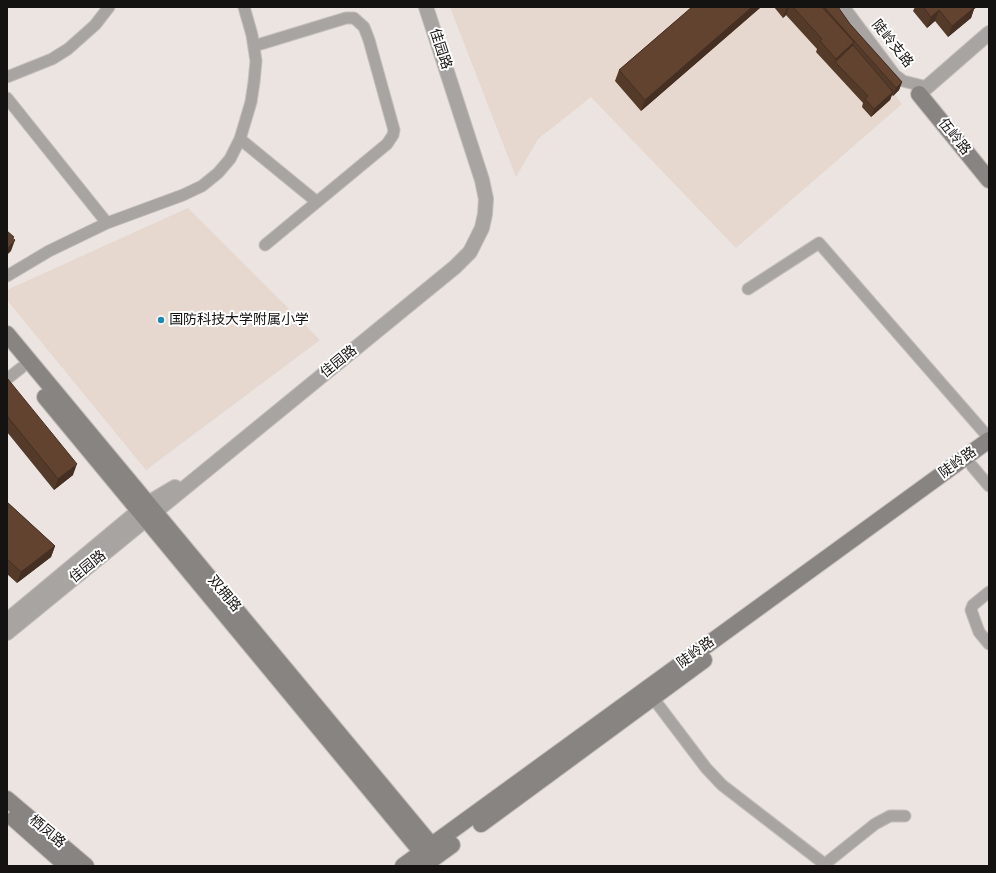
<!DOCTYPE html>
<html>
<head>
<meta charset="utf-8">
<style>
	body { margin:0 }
	#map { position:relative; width:996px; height:873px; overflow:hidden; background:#ebe4e0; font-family:"DejaVu Sans",sans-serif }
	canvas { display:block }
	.frame { position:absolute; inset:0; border:8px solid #151311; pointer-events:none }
</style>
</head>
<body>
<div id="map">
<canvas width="996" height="873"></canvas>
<div class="frame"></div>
</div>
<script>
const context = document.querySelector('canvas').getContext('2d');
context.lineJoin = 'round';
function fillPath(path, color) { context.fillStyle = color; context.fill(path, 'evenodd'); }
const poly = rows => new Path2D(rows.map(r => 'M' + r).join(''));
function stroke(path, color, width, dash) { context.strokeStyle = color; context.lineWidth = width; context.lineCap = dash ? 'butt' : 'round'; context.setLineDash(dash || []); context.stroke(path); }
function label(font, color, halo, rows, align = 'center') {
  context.font = font + ' "DejaVu Sans","Noto Sans SC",sans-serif'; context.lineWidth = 4; context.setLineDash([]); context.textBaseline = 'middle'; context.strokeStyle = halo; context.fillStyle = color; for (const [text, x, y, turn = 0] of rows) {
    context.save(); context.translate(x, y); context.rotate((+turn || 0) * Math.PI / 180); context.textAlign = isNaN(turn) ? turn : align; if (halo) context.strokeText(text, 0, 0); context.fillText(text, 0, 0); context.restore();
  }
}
fillPath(poly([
	[450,7,825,7,902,104,736,248,591,97,538,139,516,177],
	[188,208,320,340,146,470,7,300,7,290]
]), '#e6d7cf');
const minor = poly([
	[844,7,895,75,903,81,927,87],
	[254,46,346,18,354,18,364,27,369,40,394,130,393,135,387,144,265,245],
	[7,77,52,59,68,49,95,25,109,7],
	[7,98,107,223],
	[240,139,317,202],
	[7,276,49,251,107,223,183,195,202,186,218,173,230,159,240,139,251,102,254,82,256,61,252,35,244,7],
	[748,289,819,243,989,438],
	[7,379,21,368],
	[972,466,989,486],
	[989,592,973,605,971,610,979,632,989,644],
	[653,698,706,768,722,785,827,866],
	[825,864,875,824,890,816,905,816]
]);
const tertiary = poly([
	[919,94,989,33],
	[10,618,148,503,175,487],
	[7,633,455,267,470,252,482,228,485,214,486,199,482,180,426,7]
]);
const secondary = poly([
	[919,94,989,180],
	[7,334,438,853],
	[45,397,429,861],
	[7,799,86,866],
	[14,819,67,866],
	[481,824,704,660],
	[403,866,989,440],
	[423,866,452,845]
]);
stroke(minor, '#c4bebb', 13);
stroke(tertiary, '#c4bebb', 16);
stroke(secondary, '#c4bebb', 18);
stroke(minor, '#a7a4a2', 11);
stroke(tertiary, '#a7a4a2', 14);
stroke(secondary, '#888481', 16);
fillPath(poly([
	[692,7,761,7,641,111,615,81,619,70],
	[774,7,838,7,850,24,902,82,899,90,893,96,892,95,890,100,871,117,862,107,863,103,816,52,817,49,786,15,783,18],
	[915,7,977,7,974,9,971,18,948,37,935,21,927,28,913,11],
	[7,378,73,475,54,490,7,432],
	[7,502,55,546,51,557,17,583,7,574]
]), '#533a29');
fillPath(poly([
	[752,7,761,7,641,111,645,100],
	[787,7,789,7,786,15,783,18],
	[970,7,977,7,974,9,971,18,948,37,952,26],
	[939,10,935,21,927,28,931,17],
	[854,42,850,53,835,62,832,70,836,59],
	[902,82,899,90,893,96,896,88],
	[893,92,890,100,871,117,874,109],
	[14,237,11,244,15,240,11,251,7,255,7,249],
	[77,464,73,475,54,490,58,479],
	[55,546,51,557,17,583,21,572]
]), '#442f22');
const building = poly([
	[692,7,752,7,645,100,619,70,692,7],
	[793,7,822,7,854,42,836,59,820,41,822,39,793,7],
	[824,7,838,7,850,24,902,82,896,88,824,7],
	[923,7,975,7,952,26,939,10,931,17,923,7],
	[853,45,893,92,874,109,865,99,868,96,835,62,853,45],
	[7,231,14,237,12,238,15,240,8,248,7,247,7,231],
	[7,378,77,464,58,479,7,416,7,378],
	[7,502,55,546,21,572,7,559,7,502]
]);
fillPath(building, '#614330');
stroke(building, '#442f22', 1);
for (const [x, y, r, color] of [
	[161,320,4,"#2286b0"]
]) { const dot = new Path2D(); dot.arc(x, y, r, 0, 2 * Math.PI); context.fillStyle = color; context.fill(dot); stroke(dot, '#fff', 1.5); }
label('14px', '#151311', '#fff', [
	["陡岭支路",892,44,51],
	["佳园路",440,49,72],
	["伍岭路",954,137,51],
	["佳园路",339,362,-39],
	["陡岭路",958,463,-36],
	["佳园路",88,567,-39],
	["双拥路",224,594,50],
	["陡岭路",696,653,-36],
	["栖凤路",47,832,40]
]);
label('14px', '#151311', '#fff', [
	["国防科技大学附属小学",169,320]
], 'left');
</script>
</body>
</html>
